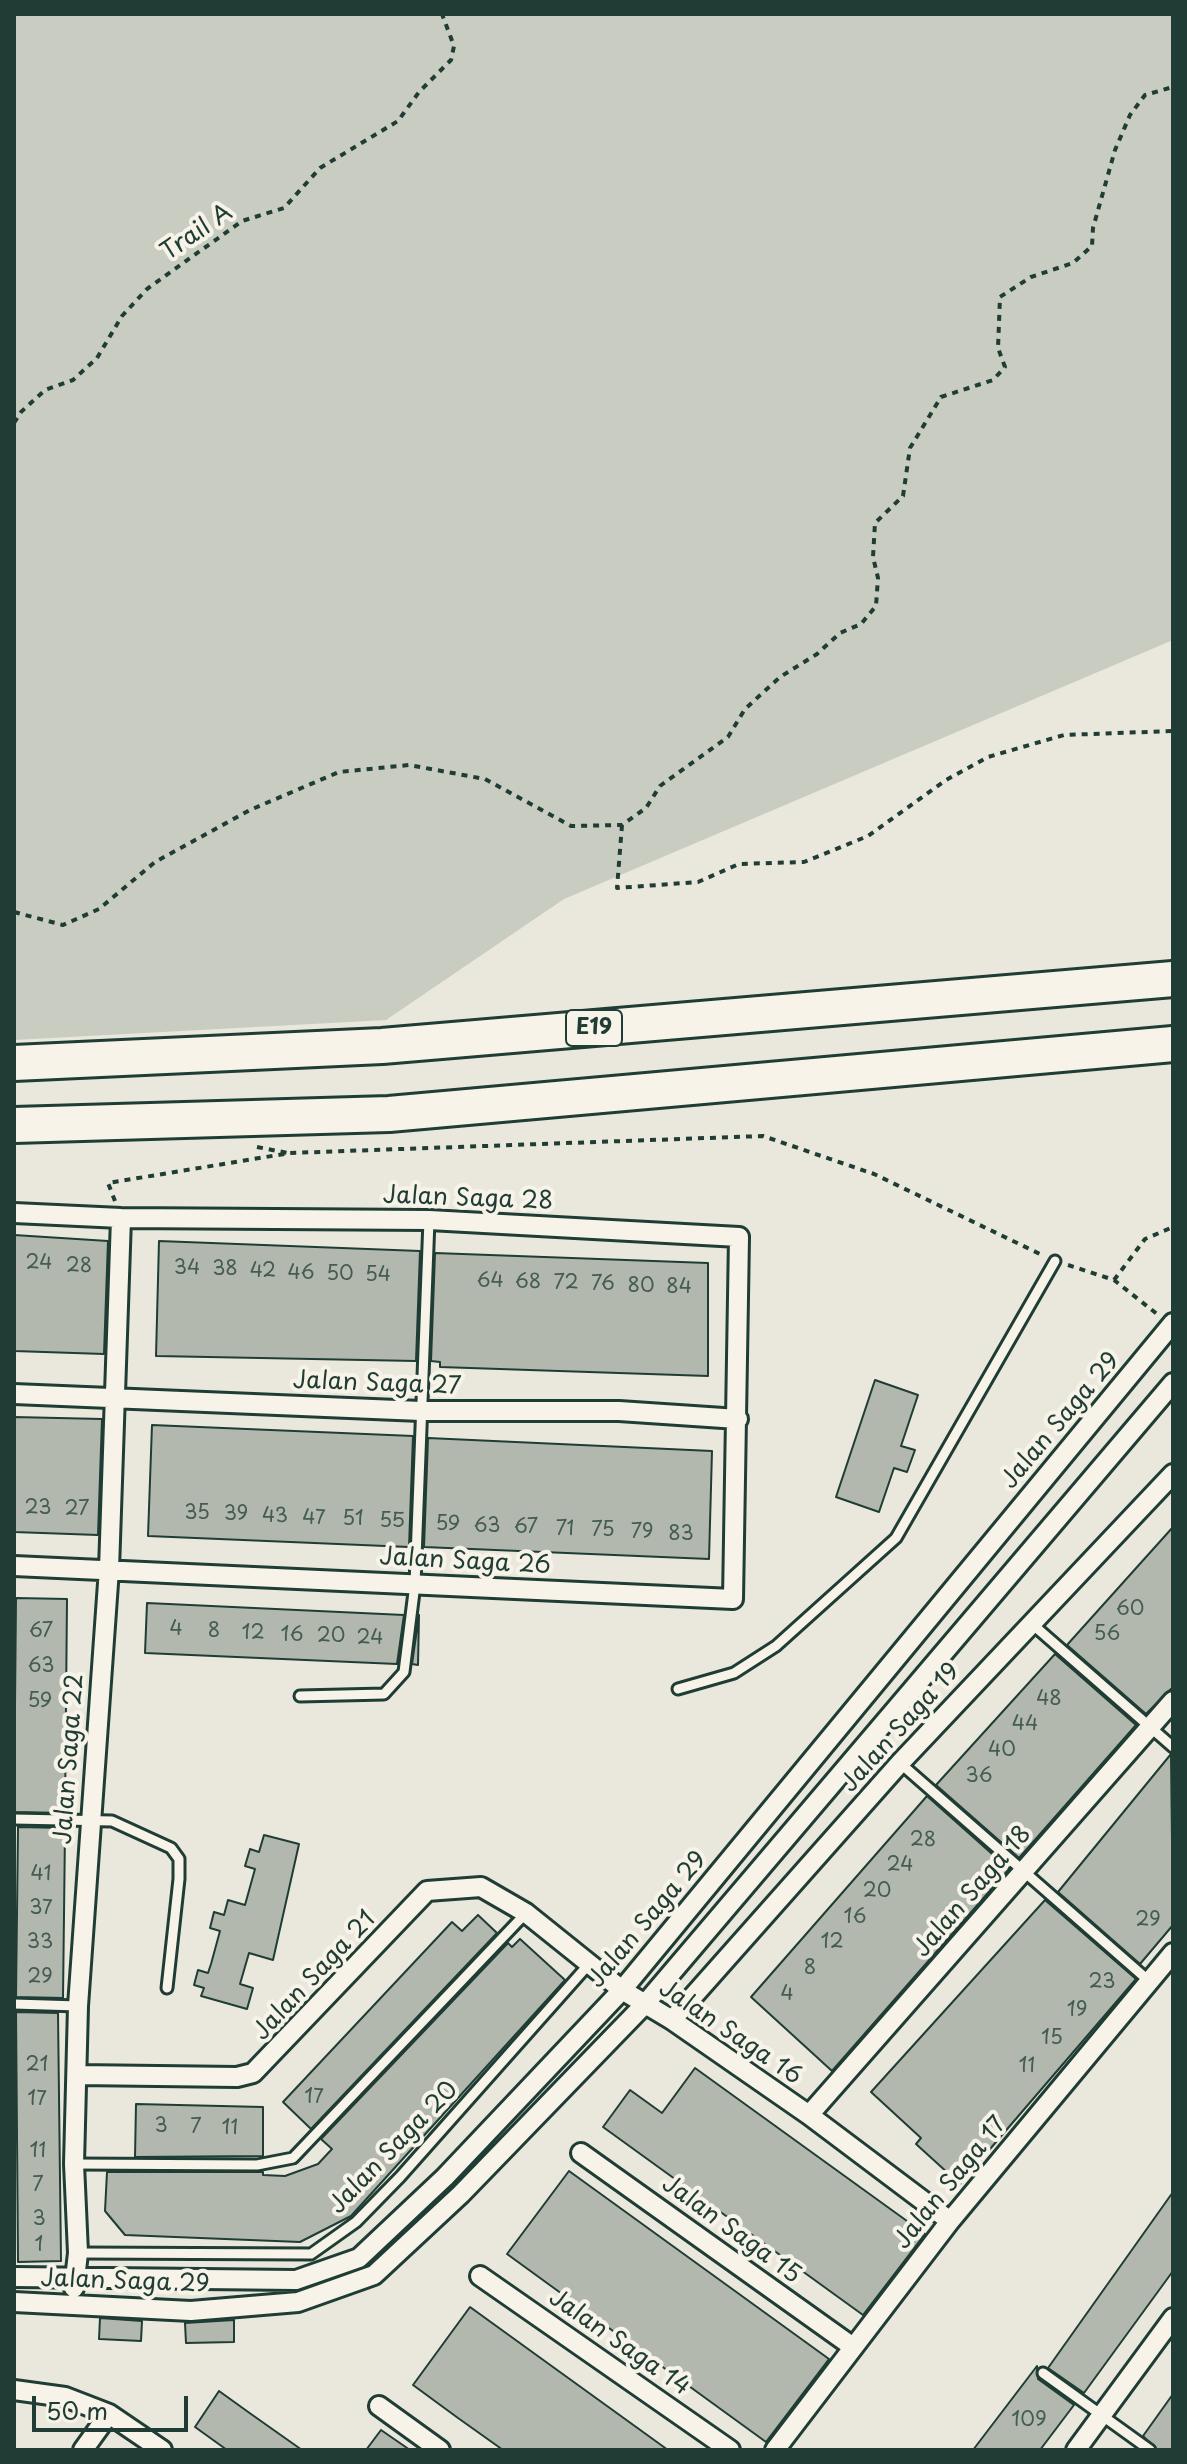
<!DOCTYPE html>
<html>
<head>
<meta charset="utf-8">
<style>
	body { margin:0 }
	#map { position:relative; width:1187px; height:2464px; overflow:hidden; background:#eae8dd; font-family:"Playpen Sans",sans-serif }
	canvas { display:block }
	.frame { position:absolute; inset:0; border:16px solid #1f3d34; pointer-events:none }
	.scale { position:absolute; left:32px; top:2396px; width:156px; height:36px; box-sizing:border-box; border:4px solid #1f3d34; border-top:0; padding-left:10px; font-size:24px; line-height:28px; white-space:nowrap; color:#1f3d34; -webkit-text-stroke:6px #f7f3e8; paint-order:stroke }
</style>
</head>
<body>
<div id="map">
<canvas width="1187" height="2464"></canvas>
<div class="frame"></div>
<div class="scale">50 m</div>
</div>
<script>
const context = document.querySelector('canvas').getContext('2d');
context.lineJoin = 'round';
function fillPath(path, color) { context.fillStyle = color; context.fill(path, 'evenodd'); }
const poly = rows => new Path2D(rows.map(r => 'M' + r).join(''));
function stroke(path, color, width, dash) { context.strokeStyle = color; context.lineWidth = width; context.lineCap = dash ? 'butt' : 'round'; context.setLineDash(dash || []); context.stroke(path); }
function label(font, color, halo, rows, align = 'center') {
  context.font = font + ' "Playpen Sans",sans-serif'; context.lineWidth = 8; context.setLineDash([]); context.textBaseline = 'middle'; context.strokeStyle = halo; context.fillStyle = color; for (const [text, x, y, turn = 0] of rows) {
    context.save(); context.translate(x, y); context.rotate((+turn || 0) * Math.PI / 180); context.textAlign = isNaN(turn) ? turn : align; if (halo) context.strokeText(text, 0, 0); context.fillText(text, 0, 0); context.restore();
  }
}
fillPath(poly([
	[14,14,1173,14,1173,640,564,899,386,1020,14,1040]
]), '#c8ccc1');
const building = poly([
	[14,1235,108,1241,104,1354,14,1351,14,1235],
	[159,1241,420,1251,416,1361,156,1356,159,1241],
	[435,1253,708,1263,708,1376,440,1367,440,1362,431,1361,435,1253],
	[875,1380,918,1395,901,1446,915,1450,907,1472,894,1468,879,1512,836,1497,875,1380],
	[14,1417,102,1419,98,1535,14,1532,14,1417],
	[152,1425,413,1436,409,1547,148,1536,152,1425],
	[428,1438,712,1451,709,1559,424,1547,428,1438],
	[1173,1527,1173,1687,1146,1714,1067,1645,1173,1527],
	[16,1598,67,1599,65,1813,14,1812,16,1598],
	[147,1603,404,1615,397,1664,145,1653,147,1603],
	[419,1615,418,1665,412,1664,419,1615],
	[1055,1654,1136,1725,1019,1858,936,1785,1055,1654],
	[1171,1754,1173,1925,1140,1964,1058,1892,1171,1754],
	[927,1796,1009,1869,832,2071,751,1997,927,1796],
	[18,1827,64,1828,65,1831,63,1998,16,1997,18,1827],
	[264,1835,299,1844,273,1960,249,1953,240,1984,253,1988,247,2009,201,1996,204,1988,194,1985,198,1970,208,1973,211,1964,220,1931,210,1928,214,1912,224,1915,228,1900,245,1905,255,1869,245,1866,250,1849,259,1852,264,1835],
	[1045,1900,1136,1979,960,2184,916,2144,921,2138,871,2092,1045,1900],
	[478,1915,497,1933,311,2129,283,2102,452,1922,462,1931,478,1915],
	[520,1939,565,1980,351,2216,300,2242,125,2235,105,2211,107,2172,263,2172,263,2175,285,2176,318,2164,332,2149,321,2139,508,1943,512,1947,520,1939],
	[16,2012,58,2013,61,2261,18,2262,16,2012],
	[695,2068,925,2234,863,2315,603,2127,630,2090,662,2113,695,2068],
	[136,2104,263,2107,263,2156,135,2157,136,2104],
	[569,2171,829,2359,766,2442,507,2254,569,2171],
	[1173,2192,1173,2271,1084,2393,1048,2368,1173,2192],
	[470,2307,535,2354,668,2450,503,2450,458,2418,413,2385,470,2307],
	[100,2318,142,2321,141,2341,99,2339,100,2318],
	[234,2320,234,2342,186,2343,185,2323,234,2320],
	[1037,2366,1038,2379,1074,2405,1040,2450,973,2450,1037,2366],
	[219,2391,251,2414,302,2450,227,2450,195,2427,219,2391],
	[1173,2394,1173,2450,1157,2450,1143,2436,1173,2394],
	[381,2430,410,2450,366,2450,381,2430]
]);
fillPath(building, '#b2b8ae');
stroke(building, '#1f3d34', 2);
const lane = poly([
	[1031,1623,1173,1747],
	[678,1689,734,1673,776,1646,896,1538,1055,1261],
	[300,1696,384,1694,404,1672,415,1584,429,1220],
	[900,1763,1149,1981],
	[14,1819,112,1821,171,1848,179,1859,179,1879,167,1988],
	[14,2004,78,2006],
	[74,2164,257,2165,293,2158,526,1913],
	[78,2253,311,2254,356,2222,400,2177,589,1964],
	[1043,2373,1150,2450]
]);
const street = poly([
	[14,1213,121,1218,429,1220,739,1237,733,1599,14,1566],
	[14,1394,421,1411,619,1411,738,1419],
	[672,2020,900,1763,1173,1474],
	[78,2075,237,2077,253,2073,427,1891,481,1887,526,1913,622,1990,672,2020,809,2115,950,2221],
	[809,2115,1173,1701],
	[581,2153,853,2347],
	[480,2276,730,2450],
	[14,2277,296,2280,359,2258,445,2177,622,1990,1173,1323],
	[74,2288,78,2253,74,2164,78,2006,109,1569,121,1218],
	[14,2302,191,2311,298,2302,374,2275,461,2194,645,2004,1173,1383],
	[14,2390,65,2397,109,2414,162,2450],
	[379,2406,440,2450],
	[83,2450,109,2414],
	[775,2450,950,2221,1173,1953],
	[1076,2450,1173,2318]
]);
const highway = poly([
	[14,1063,382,1046,1173,979]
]);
stroke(lane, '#1f3d34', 15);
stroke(street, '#1f3d34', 24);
stroke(highway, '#1f3d34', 40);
stroke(poly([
	[14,423,21,412,45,390,73,380,97,358,122,316,147,289,242,221,284,208,320,168,398,121,419,92,451,60,454,46,442,14],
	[622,825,617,888,698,882,739,864,804,862,868,836,946,780,988,757,1064,735,1173,731],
	[14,912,63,925,99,909,155,862,250,810,339,772,409,765,485,779,571,826,622,825,646,808,660,786,728,737,745,709,780,677,817,654,840,633,861,624,876,606,878,578,873,557,875,523,903,496,910,448,941,397,993,380,1005,367,998,348,1000,297,1031,277,1073,263,1092,246,1093,228,1115,150,1130,115,1145,95,1173,87],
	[257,1147,288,1153],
	[115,1201,108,1183,290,1153,763,1136,874,1174,1042,1255],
	[1068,1265,1114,1280,1157,1314],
	[1114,1280,1145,1239,1173,1227]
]), '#1f3d34', 4, [6, 6]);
stroke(lane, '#f7f3e8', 9);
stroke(street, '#f7f3e8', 18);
stroke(highway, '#f7f3e8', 34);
const highwayBridge = poly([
	[14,1125,389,1114,1173,1044]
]);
stroke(highwayBridge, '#1f3d34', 40, []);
stroke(highwayBridge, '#f7f3e8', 34);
label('20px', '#445c52', null, [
	["24",39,1263],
	["28",79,1266],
	["34",187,1268],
	["38",225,1269],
	["42",263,1271],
	["46",301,1273],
	["50",340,1274],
	["54",378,1275],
	["64",490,1281],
	["68",528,1282],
	["72",566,1283],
	["76",603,1284],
	["80",641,1286],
	["84",679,1287],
	["23",38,1508],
	["27",77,1509],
	["35",197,1513],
	["39",236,1514],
	["43",275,1516],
	["47",314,1518],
	["51",353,1519],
	["55",392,1521],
	["59",448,1524],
	["63",487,1526],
	["67",526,1527],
	["71",565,1529],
	["75",603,1530],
	["79",642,1532],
	["83",681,1534],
	["60",1130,1609],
	["4",176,1629],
	["67",41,1631],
	["8",214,1631],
	["12",253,1633],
	["56",1107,1634],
	["16",292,1635],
	["20",331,1636],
	["24",370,1638],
	["63",41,1666],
	["48",1049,1699],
	["59",40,1701],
	["44",1025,1724],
	["40",1002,1750],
	["36",979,1776],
	["28",923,1840],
	["24",900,1865],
	["41",41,1874],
	["20",877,1891],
	["37",41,1908],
	["16",855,1917],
	["29",1148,1920],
	["33",40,1942],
	["12",832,1942],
	["8",810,1968],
	["29",40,1977],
	["23",1102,1982],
	["4",787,1994],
	["19",1077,2010],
	["15",1052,2038],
	["21",37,2065],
	["11",1027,2066],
	["17",314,2097],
	["17",37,2099],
	["3",161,2126],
	["7",196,2127],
	["11",230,2128],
	["11",38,2151],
	["7",38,2185],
	["3",39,2219],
	["1",39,2245],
	["109",1029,2420]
]);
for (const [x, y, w] of [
	[594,1028,56]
]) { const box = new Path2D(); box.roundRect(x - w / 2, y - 18, w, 36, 6); context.fillStyle = '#f7f3e8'; context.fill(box); stroke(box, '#1f3d34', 2); }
label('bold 22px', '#1f3d34', null, [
	["E19",594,1028]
]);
label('24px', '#1f3d34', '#f7f3e8', [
	["Trail A",197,233,-34],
	["Jalan Saga 28",468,1199,2],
	["Jalan Saga 27",377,1384,2],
	["Jalan Saga 29",1061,1421,-50],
	["Jalan Saga 26",465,1562,3],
	["Jalan Saga 19",901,1728,-48],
	["Jalan Saga 22",70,1759,-86],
	["Jalan Saga 18",973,1892,-49],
	["Jalan Saga 29",648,1920,-50],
	["Jalan Saga 21",315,1976,-47],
	["Jalan Saga 16",730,2033,34],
	["Jalan Saga 20",394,2148,-46],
	["Jalan Saga 17",951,2183,-51],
	["Jalan Saga 15",731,2230,36],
	["Jalan Saga 29",125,2282,2],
	["Jalan Saga 14",619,2343,35]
]);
</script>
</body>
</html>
